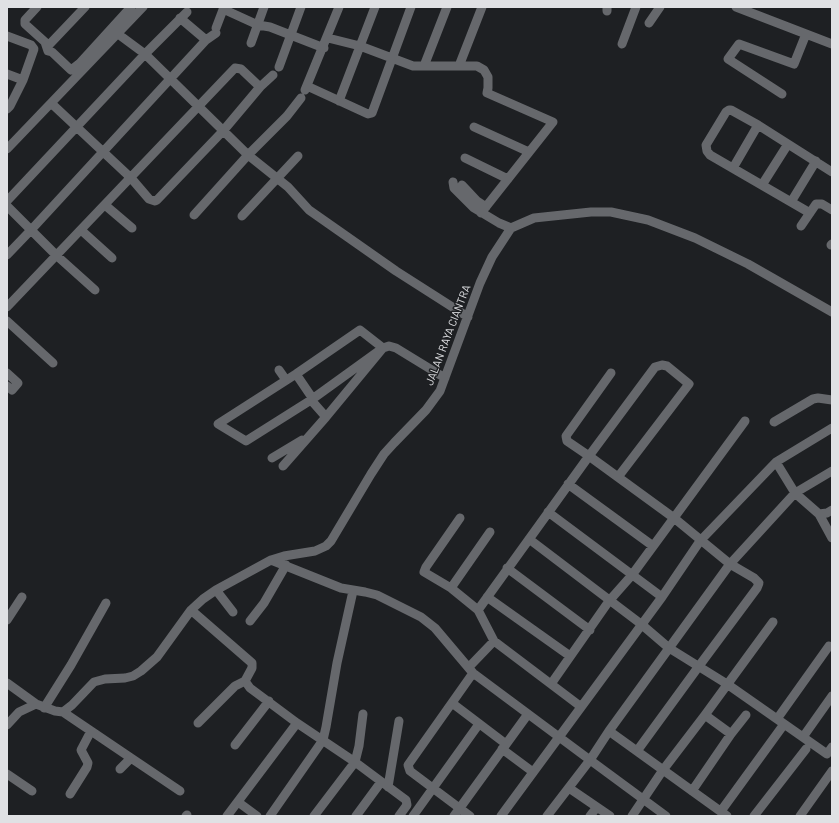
<!DOCTYPE html>
<html>
<head>
<meta charset="utf-8">
<style>
	body { margin:0 }
	#map { position:relative; width:839px; height:823px; overflow:hidden; background:#1e2023; font-family:Barlow,sans-serif }
	canvas { display:block }
	.frame { position:absolute; inset:0; border:8px solid #e0e1e4; pointer-events:none }
</style>
</head>
<body>
<div id="map">
<canvas width="839" height="823"></canvas>
<div class="frame"></div>
</div>
<script>
const context = document.querySelector('canvas').getContext('2d');
context.lineJoin = 'round';
const poly = rows => new Path2D(rows.map(r => 'M' + r).join(''));
function stroke(path, color, width, dash) { context.strokeStyle = color; context.lineWidth = width; context.lineCap = dash ? 'butt' : 'round'; context.setLineDash(dash || []); context.stroke(path); }
function label(font, color, halo, rows, align = 'center') {
  context.font = font + ' Barlow,sans-serif'; context.lineWidth = 3; context.setLineDash([]); context.textBaseline = 'middle'; context.strokeStyle = halo; context.fillStyle = color; for (const [text, x, y, turn = 0] of rows) {
    context.save(); context.translate(x, y); context.rotate((+turn || 0) * Math.PI / 180); context.textAlign = isNaN(turn) ? turn : align; if (halo) context.strokeText(text, 0, 0); context.fillText(text, 0, 0); context.restore();
  }
}
stroke(poly([
	[37,7,25,20,25,24,45,42,48,51,52,52,71,70,80,63,131,7],
	[607,7,607,11],
	[736,7,832,44],
	[223,9,258,25,270,27,324,48],
	[180,18,206,40],
	[649,23,660,7],
	[113,28,118,34,145,54,248,155,288,187,309,210,396,271,468,317],
	[216,28,224,7],
	[7,36,31,45,34,49,23,80,10,106,7,109],
	[328,38,360,46,413,66,477,66,484,70,488,77,488,88,487,93,553,122,481,213],
	[251,43,264,7],
	[622,44,636,7],
	[47,47,85,7],
	[424,66,447,7],
	[459,66,482,7],
	[279,67,301,7],
	[7,74,23,80],
	[307,86,368,114,372,113,411,7],
	[305,90,339,7],
	[782,94,728,59,739,44,794,64,806,34],
	[339,101,375,7],
	[51,103,131,178,149,199,155,201,157,200,223,131,260,87,273,75],
	[474,127,529,152],
	[7,149,143,7],
	[465,158,508,179],
	[733,168,758,125],
	[453,182,454,188,474,208,499,223,511,228],
	[462,185,477,201,486,207],
	[762,185,788,144],
	[7,201,145,54,187,12],
	[791,202,816,161],
	[105,205,132,228],
	[7,206,56,255,95,290],
	[810,213,710,155,707,151,706,145,726,112,729,110,731,110,758,125,832,172],
	[194,215,248,155,287,116,301,98],
	[242,216,298,156],
	[801,226,816,204,822,204,832,210],
	[81,230,112,258],
	[831,245,832,244],
	[7,255,31,230,206,40,216,33],
	[7,307,235,68,241,69,260,87],
	[7,321,53,363],
	[360,330,383,348,311,400,246,441,218,424,296,374,360,330],
	[279,370,286,380],
	[7,373,18,383,12,390,7,386],
	[611,373,566,436,567,441,589,456,655,367,662,365,667,366,689,384,618,477],
	[296,374,313,399],
	[311,400,326,417],
	[774,422,813,399,818,398,832,400],
	[272,458,302,440],
	[776,462,795,493,819,514,827,513,832,510],
	[283,466,326,417,383,348,389,346,396,348,445,378],
	[568,484,653,546],
	[548,512,662,597],
	[819,514,832,538],
	[460,518,426,567,424,572,451,588,478,610,494,641,580,706],
	[529,539,641,624,669,648,727,684,827,754,832,747],
	[271,560,341,588,365,592,377,595,421,617,435,628,473,673,590,760,666,816],
	[507,568,590,630],
	[451,588,490,532],
	[216,590,233,612],
	[487,597,570,656],
	[191,610,252,663,252,668,245,681,250,688,297,723],
	[478,610,589,456,674,518,730,564,754,578,759,583,757,588,699,666,637,751],
	[7,620,22,597],
	[250,621,264,603,286,565],
	[469,667,494,641],
	[7,683,36,704],
	[551,684,609,601,632,575,745,421],
	[452,703,506,744],
	[44,708,71,665,106,603],
	[63,712,131,758,120,769],
	[705,715,731,734],
	[777,719,829,646],
	[198,723,235,686,245,681],
	[7,725,19,712,36,704,55,711,63,712,72,705,94,682,105,679,125,678,133,676,141,671,157,657,191,610,203,599,216,590,271,560,284,556,315,551,326,546,331,541,371,474,384,454,394,443,426,410,440,391,480,283,492,257,511,228,534,218,591,212,611,212,648,220,695,238,748,264,832,312],
	[609,731,727,816],
	[803,737,832,696],
	[235,745,269,701],
	[502,749,533,772],
	[131,758,180,791],
	[7,774,32,791],
	[388,787,399,721],
	[569,788,610,816],
	[692,791,731,734,746,715],
	[70,794,87,767,88,763,81,750,91,731],
	[238,802,257,816],
	[721,811,782,727],
	[186,816,187,815],
	[227,816,297,723,355,762,406,800,407,805,399,816],
	[270,816,323,740,326,727,337,663,353,591],
	[314,816,355,762,359,746,363,714],
	[356,816,381,782],
	[413,816,479,724],
	[454,816,528,714],
	[470,816,410,771,408,765,473,673],
	[501,816,662,597,700,541,776,462,832,428],
	[547,816,590,760,609,731,730,564,795,493,832,471],
	[590,816,597,807],
	[632,816,663,770,705,715,773,622],
	[754,816,806,749],
	[800,816,832,771]
]), '#66686c', 9);
label('11px', '#e0e1e4', '#1e2023', [
	["JALAN RAYA CIANTRA",448,335,-69]
]);
</script>
</body>
</html>
